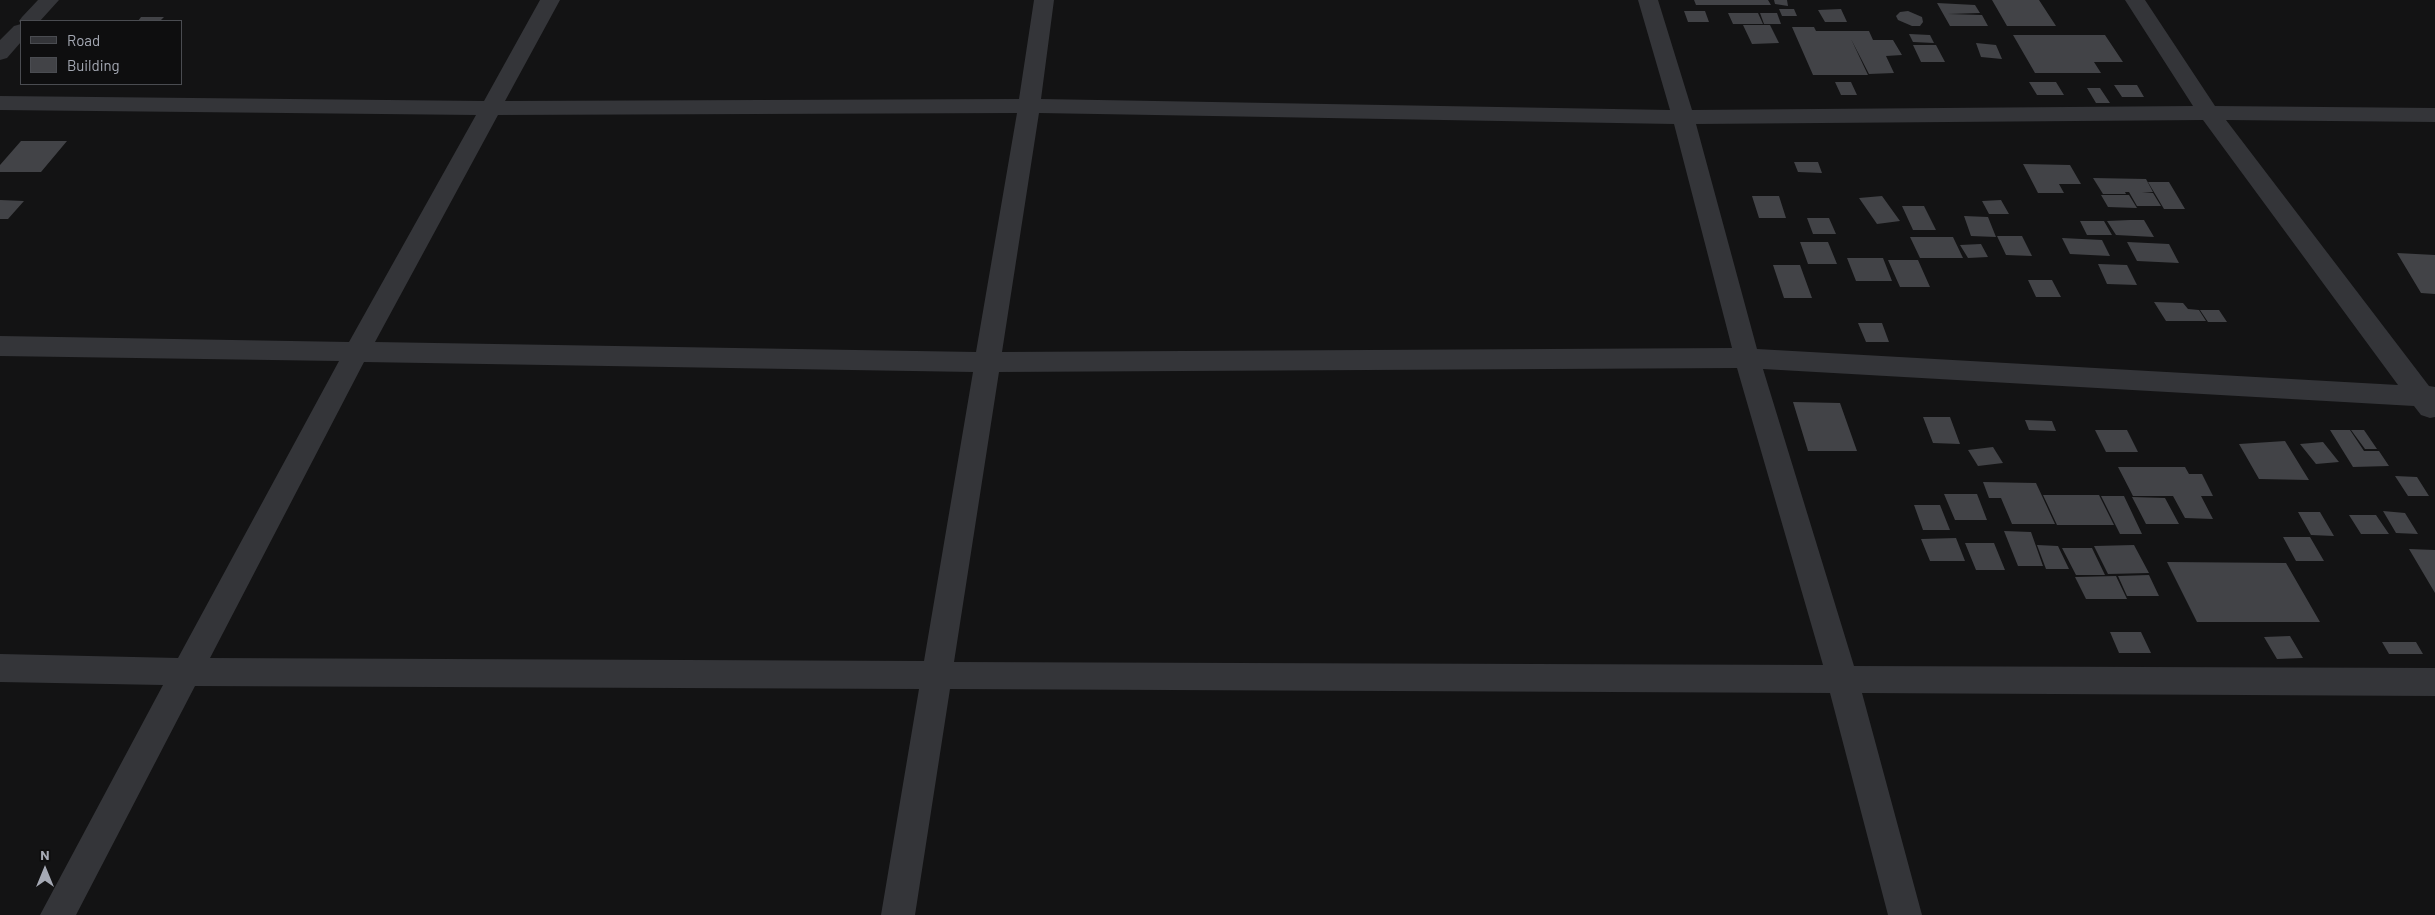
<!DOCTYPE html>
<html>
<head>
<meta charset="utf-8">
<style>
	body { margin:0 }
	#map { position:relative; width:2435px; height:915px; overflow:hidden; background:#131314; font-family:Barlow,sans-serif }
	canvas { display:block }
	.legend { position:absolute; left:20px; top:20px; width:162px; height:65px; box-sizing:border-box; background:#0e0e0f; border:1px solid #4a4c51; margin:0; padding:6px 9px; list-style:none; font-size:15px; color:#a5a9b4 }
	.legend li { display:flex; align-items:center; gap:10px; height:25px }
	.legend b { width:25px; border:1px solid #4a4c51 }
	.north { position:absolute; left:20px; top:845px; width:50px; height:50px; -webkit-text-stroke:4px #0e0e0f; paint-order:stroke; rotate:0deg; font-size:14px; font-weight:700; line-height:20px; text-align:center; color:#a5a9b4 }
	.north::after { content:''; display:block; margin:auto; width:18px; height:22px; background:#a5a9b4; clip-path:polygon(50% 0,100% 100%,50% 72%,0 100%) }
</style>
</head>
<body>
<div id="map">
<canvas width="2435" height="915"></canvas>
<ul class="legend">
<li><b style="height:6px;background:#343539"></b>Road</li>
<li><b style="height:14px;background:#424347"></b>Building</li>
</ul>
<div class="north">N</div>
</div>
<script>
const context = document.querySelector('canvas').getContext('2d');
context.lineJoin = 'round';
function fillPath(path, color) { context.fillStyle = color; context.fill(path, 'evenodd'); }
const poly = rows => new Path2D(rows.map(r => 'M' + r).join(''));
fillPath(poly([
	[1694,0,1768,0,1771,5,1696,5],
	[1774,0,1787,0,1788,6,1775,4],
	[1992,0,2039,0,2056,26,2007,26],
	[1937,3,1975,5,1980,13,1948,14,1982,15,1988,26,1950,26],
	[1779,9,1794,9,1797,16,1782,16],
	[1841,9,1847,22,1825,22,1818,10],
	[1684,11,1705,11,1709,22,1688,22],
	[1908,11,1922,17,1923,22,1920,26,1912,26,1898,20,1896,16,1900,12],
	[1728,13,1758,13,1763,24,1733,24],
	[1760,13,1777,13,1781,24,1764,24],
	[141,17,164,17,160,21,138,21],
	[1743,25,1770,25,1779,43,1752,44],
	[1792,27,1814,27,1816,31,1869,31,1873,40,1893,40,1902,55,1886,56,1894,73,1869,74,1851,39,1868,75,1813,75],
	[1909,34,1930,35,1934,43,1913,42],
	[2013,35,2105,35,2123,62,2094,62,2101,73,2035,73],
	[1976,43,1996,45,2002,59,1981,57],
	[1913,45,1936,45,1945,62,1921,62],
	[1835,82,1851,82,1857,95,1841,95],
	[2029,82,2056,82,2064,95,2037,95],
	[2114,85,2137,85,2144,97,2122,97],
	[2087,88,2100,88,2110,103,2096,103],
	[21,141,67,141,41,172,0,172,0,165],
	[1794,162,1818,162,1822,173,1798,172],
	[2023,164,2070,165,2081,184,2059,184,2064,193,2038,193],
	[2093,178,2146,179,2153,192,2142,192,2153,193,2161,206,2137,206,2129,192,2125,192,2126,194,2103,194],
	[2148,182,2169,182,2185,209,2164,209],
	[2101,195,2129,195,2137,208,2108,207],
	[1752,196,1779,196,1786,218,1759,218],
	[1882,196,1900,221,1877,224,1859,198],
	[0,200,24,201,8,219,0,219],
	[2001,200,2009,214,1989,214,1982,201],
	[1902,206,1924,206,1936,230,1913,230],
	[1964,216,1988,217,1996,237,1971,236],
	[1807,218,1829,218,1836,234,1813,234],
	[2130,220,2144,220,2154,237,2116,235,2107,221],
	[2080,221,2104,221,2112,235,2087,235],
	[1997,236,2022,236,2032,256,2006,255],
	[1910,237,1953,237,1963,258,1920,258],
	[2062,238,2102,240,2110,256,2070,254],
	[1800,242,1828,242,1837,264,1808,264],
	[2127,242,2169,244,2179,263,2137,261],
	[1981,244,1988,257,1968,258,1960,245],
	[2397,253,2435,255,2435,294,2421,293],
	[1847,258,1883,258,1892,281,1856,281],
	[1888,260,1918,260,1930,287,1900,287],
	[2098,264,2127,265,2137,285,2107,284],
	[1773,265,1800,265,1812,298,1784,298],
	[2028,280,2052,280,2061,297,2036,297],
	[2154,302,2183,303,2188,309,2199,310,2206,321,2166,321],
	[2200,310,2219,310,2227,322,2208,322],
	[1858,323,1882,323,1889,342,1866,342],
	[1793,402,1840,403,1857,451,1808,451],
	[1923,417,1950,417,1960,444,1933,443],
	[2025,420,2052,421,2056,431,2029,430],
	[2095,430,2127,430,2138,452,2106,452],
	[2330,430,2350,430,2364,451,2379,451,2389,466,2353,467],
	[2351,430,2364,430,2377,449,2365,449],
	[2285,441,2309,480,2259,479,2239,444],
	[2323,442,2339,462,2316,464,2300,444],
	[1993,447,2003,463,1978,466,1968,450],
	[2118,467,2185,467,2189,474,2202,474,2213,496,2201,496,2213,519,2185,518,2173,496,2133,496],
	[2395,476,2417,477,2429,496,2408,496],
	[1983,482,2036,483,2055,524,2012,524,2001,498,1989,498],
	[1944,494,1977,494,1987,520,1955,520],
	[2043,495,2099,495,2114,525,2057,525],
	[2101,496,2124,496,2142,534,2120,534],
	[2132,497,2165,498,2179,524,2146,524],
	[1914,505,1940,505,1950,530,1923,530],
	[2383,511,2405,513,2418,534,2396,533],
	[2298,512,2320,512,2334,536,2311,535],
	[2349,515,2376,515,2389,534,2361,534],
	[2004,531,2031,532,2043,566,2018,566],
	[2283,537,2310,537,2324,561,2296,561],
	[1956,538,1965,561,1930,561,1921,539],
	[1965,543,1994,543,2005,570,1976,570],
	[2037,545,2058,546,2069,569,2046,569],
	[2134,545,2149,573,2108,574,2094,546],
	[2062,548,2092,548,2105,575,2076,575],
	[2409,549,2435,550,2435,593],
	[2167,562,2286,563,2320,622,2197,622],
	[2149,575,2159,596,2127,596,2118,576],
	[2116,576,2127,599,2086,599,2075,577],
	[2110,632,2141,632,2151,653,2119,653],
	[2290,636,2303,658,2277,659,2264,637],
	[2382,642,2416,642,2423,654,2389,654]
]), '#424347');
fillPath(poly([
	[38,0,59,0,40,21,21,21,21,42,7,58,0,60,0,40,14,26,21,24,19,21,22,17,38,0],
	[540,0,560,0,505,101,1019,99,1034,0,1054,0,1041,99,1670,110,1638,0,1658,0,1692,110,2193,106,2125,0,2145,0,2215,106,2435,108,2435,122,2226,120,2429,386,2435,387,2435,417,2430,418,2421,415,2414,406,1763,369,1854,666,2435,668,2435,696,1862,693,1922,915,1888,915,1830,693,950,689,915,915,881,915,919,689,195,686,76,915,40,915,163,685,0,682,0,654,178,658,339,361,0,356,0,336,349,342,476,115,0,110,0,96,484,101,540,0],
	[1017,113,976,352,375,342,498,115,1017,113],
	[1039,113,1674,124,1732,348,1002,352,1039,113],
	[2203,120,2398,385,1757,349,1696,124,2203,120],
	[364,362,973,372,924,661,210,658,364,362],
	[1737,368,1823,665,954,662,999,372,1737,368]
]), '#343539');
</script>
</body>
</html>
